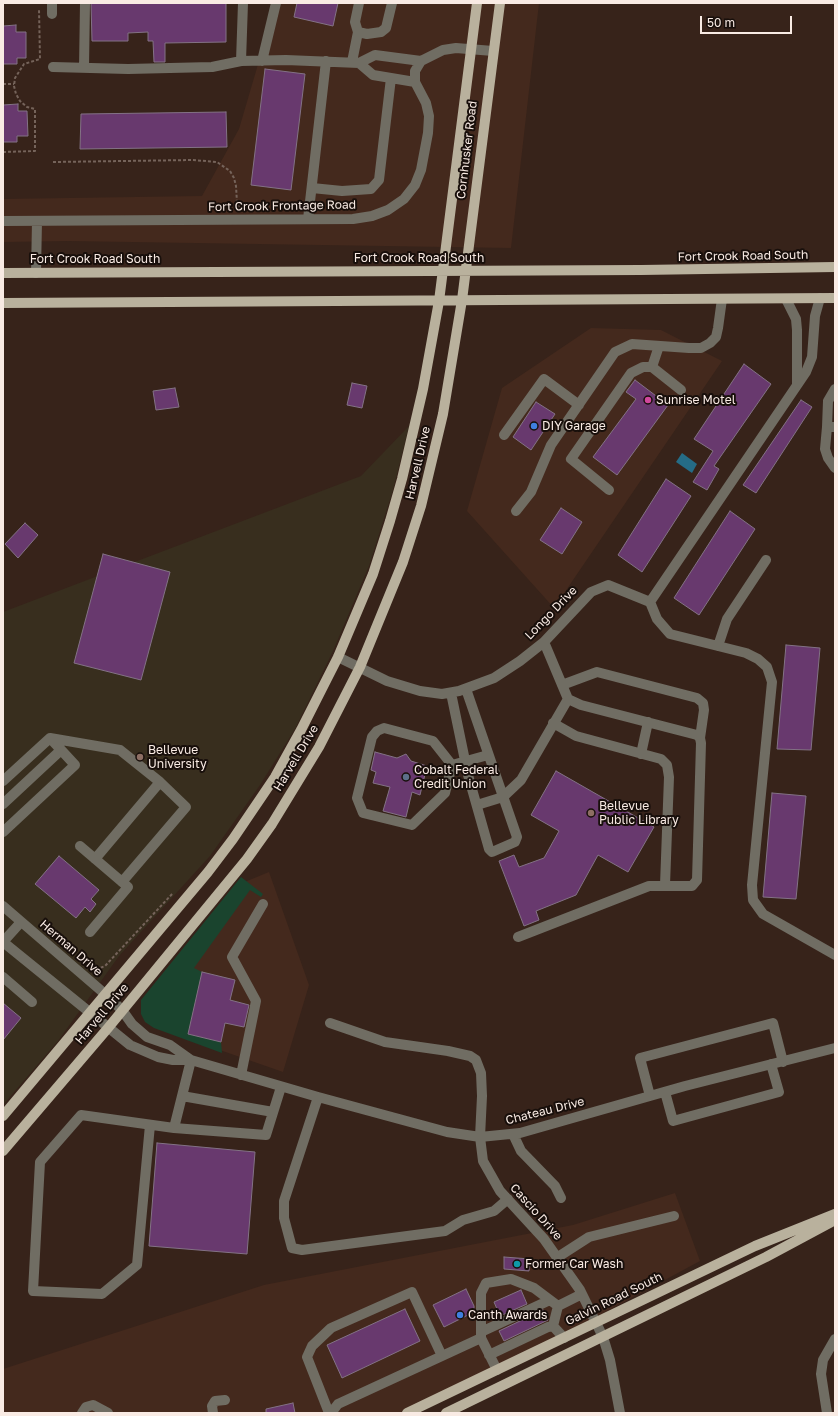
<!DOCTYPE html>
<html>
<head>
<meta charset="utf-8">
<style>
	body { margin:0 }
	#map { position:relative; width:838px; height:1416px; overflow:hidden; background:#37231a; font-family:"Golos Text",sans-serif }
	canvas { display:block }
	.frame { position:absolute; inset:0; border:4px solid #f9ebe4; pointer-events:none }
	.scale { position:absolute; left:700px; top:16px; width:92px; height:18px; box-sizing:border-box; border:2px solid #f9ebe4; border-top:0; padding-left:5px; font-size:12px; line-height:14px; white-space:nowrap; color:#f9ebe4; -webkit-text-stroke:3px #180f0b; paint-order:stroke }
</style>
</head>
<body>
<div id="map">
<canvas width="838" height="1416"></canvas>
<div class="frame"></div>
<div class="scale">50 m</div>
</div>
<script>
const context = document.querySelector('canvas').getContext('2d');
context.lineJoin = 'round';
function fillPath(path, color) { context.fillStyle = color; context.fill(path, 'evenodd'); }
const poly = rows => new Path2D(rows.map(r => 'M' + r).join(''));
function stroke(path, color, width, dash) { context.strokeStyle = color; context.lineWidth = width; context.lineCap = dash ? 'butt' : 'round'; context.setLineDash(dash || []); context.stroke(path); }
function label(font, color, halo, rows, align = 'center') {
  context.font = font + ' "Golos Text",sans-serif'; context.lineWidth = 4; context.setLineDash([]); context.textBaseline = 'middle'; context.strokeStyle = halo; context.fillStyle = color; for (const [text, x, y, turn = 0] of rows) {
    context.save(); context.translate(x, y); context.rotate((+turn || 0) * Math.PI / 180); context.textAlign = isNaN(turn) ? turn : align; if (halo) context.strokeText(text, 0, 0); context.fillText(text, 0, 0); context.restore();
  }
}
fillPath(poly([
	[276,3,539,3,511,248,68,241,3,242,3,199,202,196,239,129],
	[591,328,661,330,722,361,554,608,467,511,502,388],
	[269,872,309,985,283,1072,168,1032,174,970,235,886],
	[675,1193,700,1261,418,1413,3,1413,3,1369,264,1285,573,1225]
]), '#44291d');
fillPath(poly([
	[409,426,393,490,369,566,333,651,295,729,260,785,210,856,119,956,58,1041,3,1105,3,612,361,476]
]), '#382e1e');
fillPath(poly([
	[241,877,263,894,261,897,250,890,194,968,202,972,188,1034,221,1042,222,1053,154,1028,145,1022,141,1014,141,1000]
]), '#1a442e');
fillPath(poly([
	[682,453,697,464,692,473,676,462]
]), '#256c86');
const building = poly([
	[91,3,226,3,226,42,165,43,165,62,154,62,153,41,148,41,148,32,128,33,128,41,92,41,91,3],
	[297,3,338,3,333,26,294,17,297,3],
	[16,25,16,32,26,32,26,58,17,58,17,64,3,64,3,26,16,25],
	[265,69,305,74,291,190,251,185,265,69],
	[18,104,18,111,27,111,28,136,17,136,17,142,3,142,3,105,18,104],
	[226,112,227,147,80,149,81,114,226,112],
	[744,364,771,384,714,466,719,469,707,490,693,482,713,451,694,439,744,364],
	[635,380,668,405,617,475,593,457,636,399,626,392,635,380],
	[352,383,367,386,362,408,347,405,352,383],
	[175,388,179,407,156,410,153,391,175,388],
	[801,400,812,407,756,493,743,485,801,400],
	[536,402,555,414,531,450,513,437,536,402],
	[666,479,691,496,642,572,618,555,666,479],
	[561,508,582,522,562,554,540,540,561,508],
	[730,511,755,529,699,615,674,598,730,511],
	[25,523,38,535,18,558,5,544,25,523],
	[103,554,170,572,141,680,74,663,103,554],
	[786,645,820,648,811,750,777,749,786,645],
	[375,752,397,758,406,754,411,761,427,766,420,795,412,792,406,817,383,811,390,787,373,783,376,772,371,770,375,752],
	[556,771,654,827,628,872,598,855,576,895,536,911,539,920,524,926,499,861,514,855,519,867,544,858,559,831,531,815,556,771],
	[772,793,806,796,796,899,763,897,772,793],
	[59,856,99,890,91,899,96,904,90,912,85,907,76,918,35,884,59,856],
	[202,972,235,980,230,1000,249,1005,244,1027,225,1023,221,1042,188,1034,202,972],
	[3,1003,21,1018,3,1040,3,1003],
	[157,1143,255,1152,247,1254,149,1246,157,1143],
	[504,1257,530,1259,529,1271,504,1269,504,1257],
	[466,1289,474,1306,474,1312,444,1327,433,1305,466,1289],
	[521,1290,527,1304,500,1316,494,1302,521,1290],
	[405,1309,420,1341,342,1378,327,1345,405,1309],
	[543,1310,548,1320,504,1341,499,1331,543,1310],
	[293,1403,295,1413,266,1413,266,1409,293,1403]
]);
fillPath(building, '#68396e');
stroke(building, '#837285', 1);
stroke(poly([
	[3,84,14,84],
	[3,152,35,151,35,109,27,107,20,101,16,94,14,86,15,78,24,64,40,59,39,9],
	[53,162,193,160,217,162,230,171,234,178,236,186,237,203,240,208],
	[91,966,100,968,105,966,173,893]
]), '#75635a', 2, [3, 2]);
stroke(poly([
	[52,3,52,14],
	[358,32,367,34,381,32,386,28,392,3],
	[241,61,243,3],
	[262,61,276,3],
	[352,62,358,32,355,22,359,3],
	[359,63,373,75,415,82],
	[53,67,128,69,212,67,241,61,286,60,359,63,375,55,421,61],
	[84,68,85,3],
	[312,188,342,191,371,189,379,180,391,78],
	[308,219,326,61],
	[3,221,353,219,372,216,388,210,404,199,415,185,421,170,428,133,429,116,426,103,415,82,415,71,421,61,443,50,456,48,493,51],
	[36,273,37,221],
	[786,299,796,319,797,330,797,384],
	[652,367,681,390],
	[827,427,828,401,835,389],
	[835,427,827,427,825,449,828,458,835,468],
	[504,435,544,379,579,405],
	[609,490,571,459,631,373,643,367,652,367,659,346],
	[516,511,531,492,551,445,615,352,632,344,689,348,701,348,710,343,716,337,718,328,722,299],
	[650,602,806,372,812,357,815,316,820,298],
	[718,646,727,619,766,560],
	[338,657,387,681,420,691,442,694,459,691,494,678,520,661,544,642,591,592,608,585,650,602,657,619,670,634,746,653,758,659,767,667,772,682,752,885,753,900,763,914,835,955],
	[562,685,597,672,697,698,703,703,704,710,700,738],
	[451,693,468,775,489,849,492,852,515,842,517,837,466,689],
	[553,723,576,736,661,759,667,765,669,777,665,885],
	[50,738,120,750,160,782,95,859],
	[641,754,648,722],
	[452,765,445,793,412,825,363,813,357,798,372,737,377,731,384,728,433,741,452,765,488,755],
	[3,781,50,738,75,765,3,832],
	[3,804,61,750],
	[477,805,503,797,521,780,568,699,544,642],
	[80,846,128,887,90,932],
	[122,882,186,807,160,782],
	[3,906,105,994,122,1010,132,1024,147,1037,170,1045,191,1060],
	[21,922,3,942,130,1045,158,1057,173,1060,191,1060,318,1097,447,1132,480,1137,520,1133,685,1086,835,1048],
	[518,937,649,886,692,886,697,880,701,743,700,738,697,735,581,705,568,699],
	[3,977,32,1002],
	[330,1023,385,1042,448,1051,470,1056,476,1060,481,1073,482,1096,480,1137,483,1161,500,1191,544,1239,580,1290,603,1337,610,1360,620,1413],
	[241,1075,256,1001,232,957,263,904],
	[665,1092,673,1121,779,1092,771,1064],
	[182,1096,273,1112],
	[650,1096,640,1058,773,1023,783,1062],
	[318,1097,284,1201,284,1218,292,1248,302,1250,445,1231,463,1220,494,1211,508,1199],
	[150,1125,137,1265,102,1294,33,1291,40,1162,81,1115,174,1128,266,1135,281,1087],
	[174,1128,191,1060],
	[513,1134,521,1151,555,1186,561,1198],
	[558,1257,589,1237,674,1216],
	[558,1306,553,1326,564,1338],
	[481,1332,550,1300],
	[481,1338,481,1293,486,1283,511,1279,534,1288,558,1306,582,1294],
	[489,1355,548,1327,553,1326],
	[82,1413,86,1407,93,1405,108,1413],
	[213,1413,212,1406,215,1401,225,1400],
	[329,1413,307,1357,312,1346,331,1328,412,1292,442,1356,481,1338,497,1370],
	[331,1413,338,1404,442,1356],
	[827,1413,821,1374,823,1360,835,1339]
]), '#706d63', 10);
stroke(poly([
	[3,273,641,270,835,267],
	[3,303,835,298],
	[3,1116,208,872,233,839,275,777,301,730,338,657,373,574,390,521,402,479,423,389,439,301,477,3],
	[3,1151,108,1028,247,859,272,824,319,747,360,667,403,562,421,506,443,414,462,300,500,3],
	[407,1413,755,1246,835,1214],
	[446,1413,766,1257,835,1220]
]), '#b9b19d', 10);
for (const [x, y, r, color] of [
	[648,400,4,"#d1479c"],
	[534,426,4,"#3f7fe0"],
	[140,757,4,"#8d6e63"],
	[406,777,4,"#5c6f8a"],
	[591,813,4,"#8d6e63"],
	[517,1264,4,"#0f9aa8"],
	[460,1315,4,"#3f7fe0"]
]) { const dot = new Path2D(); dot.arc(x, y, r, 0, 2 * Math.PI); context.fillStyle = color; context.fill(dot); stroke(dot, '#180f0b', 1.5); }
label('12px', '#f9ebe4', '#180f0b', [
	["Cornhusker Road",467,150,-83],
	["Fort Crook Frontage Road",282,206,-1],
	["Fort Crook Road South",743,256,-1],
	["Fort Crook Road South",419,258],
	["Fort Crook Road South",95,259],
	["Harvell Drive",418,463,-77],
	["Longo Drive",551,613,-46],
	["Harvell Drive",296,758,-59],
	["Herman Drive",71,948,41],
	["Harvell Drive",102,1014,-50],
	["Chateau Drive",545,1111,-14],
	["Cascio Drive",536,1212,48],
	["Galvin Road South",614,1299,-26]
]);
label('12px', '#f9ebe4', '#180f0b', [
	["Sunrise Motel",656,400],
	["DIY Garage",542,426],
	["Bellevue",148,750],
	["University",148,764],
	["Cobalt Federal",414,770],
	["Credit Union",414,784],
	["Bellevue",599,806],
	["Public Library",599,820],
	["Former Car Wash",525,1264],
	["Canth Awards",468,1315]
], 'left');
</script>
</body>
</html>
